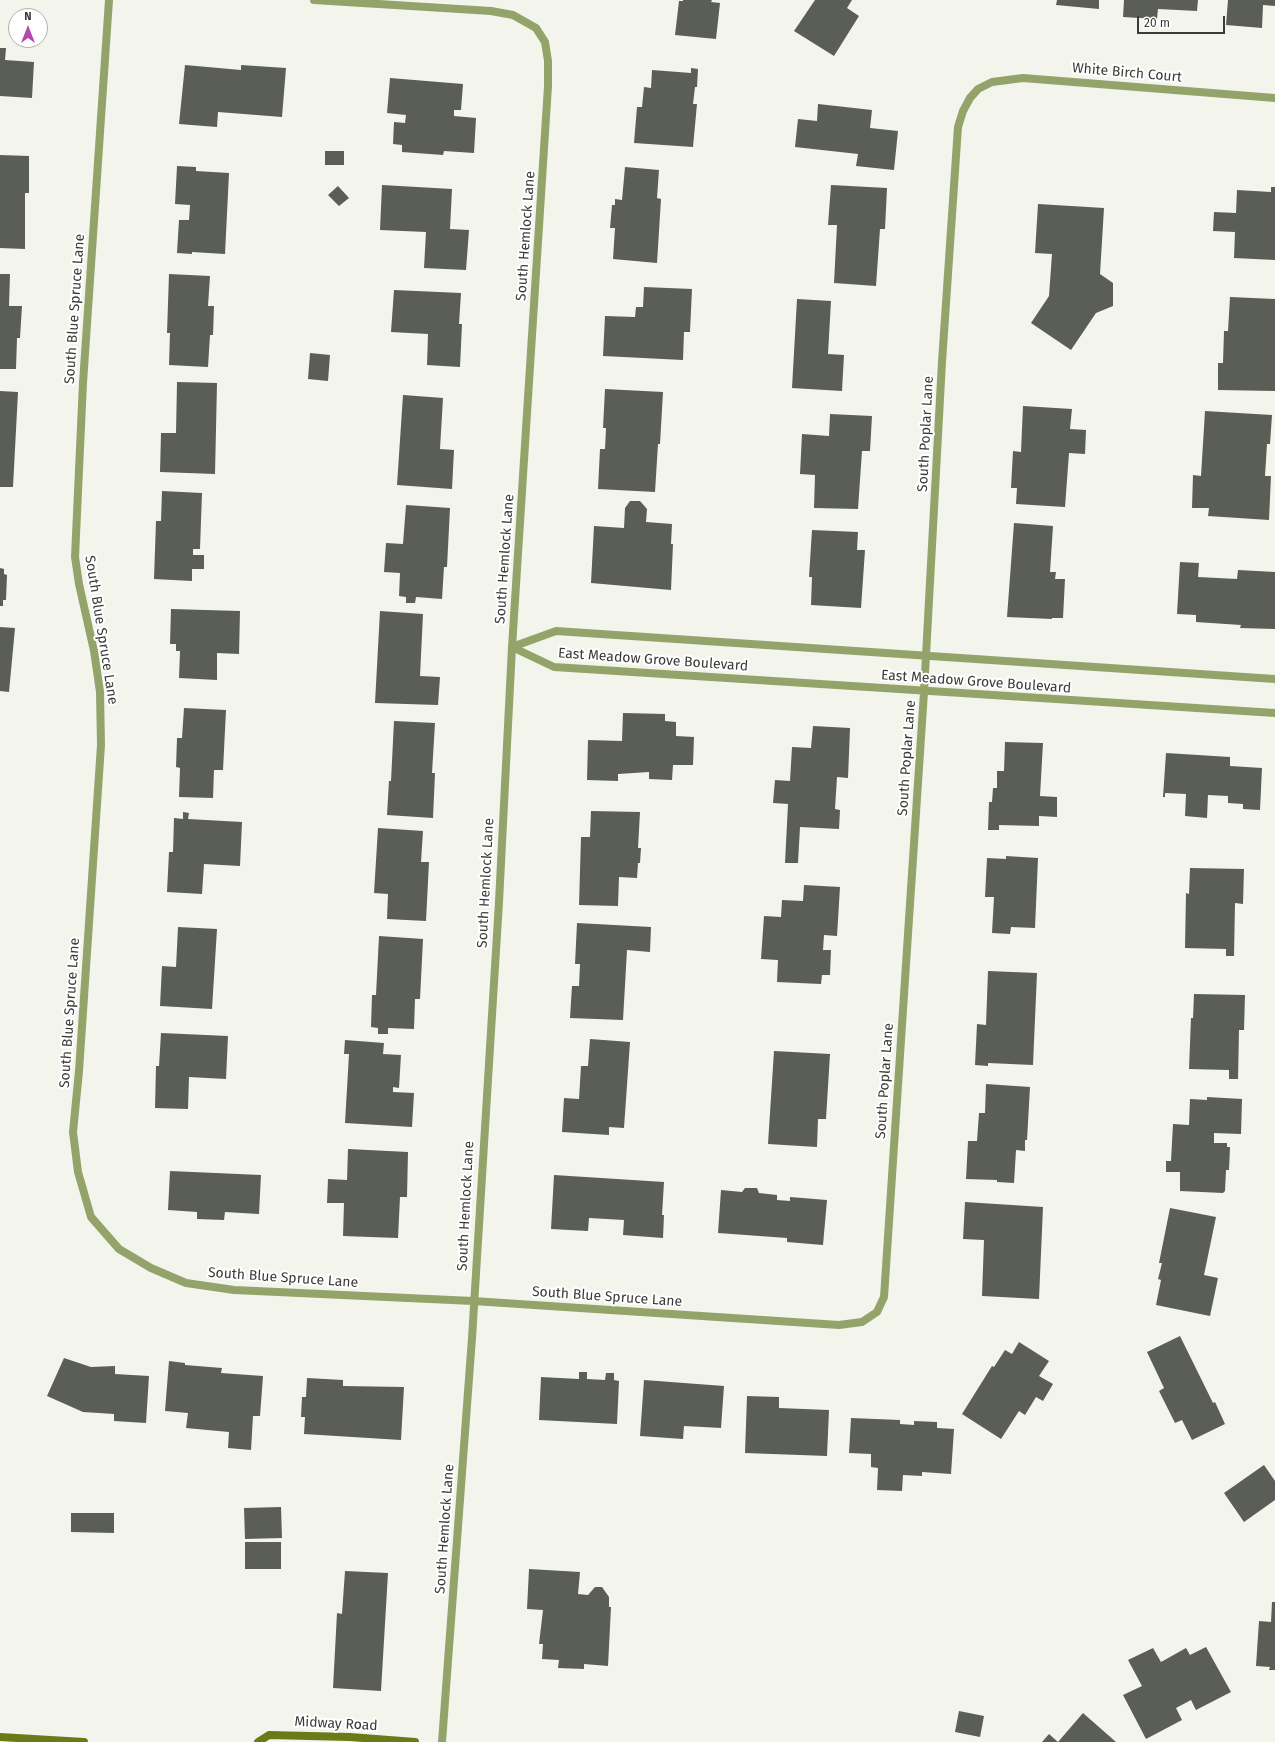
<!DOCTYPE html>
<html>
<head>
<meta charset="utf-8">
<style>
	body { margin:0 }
	#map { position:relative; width:1275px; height:1742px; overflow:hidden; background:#f3f5ec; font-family:"Fira Sans",sans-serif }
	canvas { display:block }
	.north { position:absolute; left:8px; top:8px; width:40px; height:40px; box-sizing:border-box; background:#fff; border:1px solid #b0b1af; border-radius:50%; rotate:0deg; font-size:11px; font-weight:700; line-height:16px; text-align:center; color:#3a3b38 }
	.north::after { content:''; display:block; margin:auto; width:14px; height:18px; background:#b249ab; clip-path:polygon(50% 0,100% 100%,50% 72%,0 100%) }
	.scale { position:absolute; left:1137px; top:16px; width:88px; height:18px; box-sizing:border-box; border:2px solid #3a3b38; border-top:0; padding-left:5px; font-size:12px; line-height:14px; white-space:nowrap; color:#3a3b38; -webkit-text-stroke:3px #fff; paint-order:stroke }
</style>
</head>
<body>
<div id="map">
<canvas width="1275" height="1742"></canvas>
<div class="north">N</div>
<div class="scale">20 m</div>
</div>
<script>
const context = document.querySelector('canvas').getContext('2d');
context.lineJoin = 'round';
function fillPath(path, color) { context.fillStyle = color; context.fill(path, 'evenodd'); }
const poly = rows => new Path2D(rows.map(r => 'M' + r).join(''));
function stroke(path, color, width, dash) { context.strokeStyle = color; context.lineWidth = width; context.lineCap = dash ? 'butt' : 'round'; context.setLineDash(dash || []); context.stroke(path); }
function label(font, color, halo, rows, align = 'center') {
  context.font = font + ' "Fira Sans",sans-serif'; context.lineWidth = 4; context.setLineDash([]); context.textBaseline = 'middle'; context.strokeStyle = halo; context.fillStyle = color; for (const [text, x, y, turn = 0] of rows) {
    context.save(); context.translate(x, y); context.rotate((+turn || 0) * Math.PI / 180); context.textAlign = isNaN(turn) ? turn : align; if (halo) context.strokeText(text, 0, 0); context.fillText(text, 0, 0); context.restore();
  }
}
fillPath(poly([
	[683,0,712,0,711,2,720,3,716,39,675,35,679,1,683,1],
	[815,0,852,0,847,8,859,16,834,56,794,31],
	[1057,0,1099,0,1099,9,1056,5],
	[1124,0,1198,0,1197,11,1158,9,1157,19,1123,17],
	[1228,0,1275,0,1275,6,1263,5,1262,28,1226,25],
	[0,48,6,48,5,60,34,62,32,98,0,96],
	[185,65,241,70,241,65,286,68,282,117,218,112,217,127,179,124],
	[691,68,698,69,697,87,695,87,693,104,697,104,693,147,634,143,637,107,642,107,644,87,651,88,652,70,691,73],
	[390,78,463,84,461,110,454,110,454,116,476,118,474,153,444,151,443,155,402,152,402,145,393,144,394,122,405,123,406,115,387,113],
	[818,104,872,110,870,128,898,131,894,170,856,166,858,154,795,147,798,119,817,121],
	[325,151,344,151,344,165,325,165],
	[0,155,29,156,29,193,25,193,25,249,0,248],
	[177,166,196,167,196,171,229,173,225,254,192,252,192,254,177,253,179,220,189,220,190,205,175,204],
	[625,167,659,170,657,198,661,199,657,263,613,259,615,228,610,228,612,205,615,205,615,199,622,200],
	[382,185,452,189,450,229,469,230,466,270,424,268,426,232,380,230],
	[831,185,887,188,885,229,880,229,876,286,834,283,837,225,828,225],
	[338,186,349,198,339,206,328,195],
	[1271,187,1275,187,1275,260,1234,258,1235,232,1213,231,1214,212,1236,213,1237,190,1271,192],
	[1038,204,1104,208,1100,274,1113,283,1113,306,1096,313,1071,350,1031,323,1049,296,1052,254,1035,253],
	[0,274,10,274,9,306,22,306,20,338,17,338,16,369,0,369],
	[169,274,210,276,208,306,214,306,213,335,210,335,208,367,169,365,170,333,167,333],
	[644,287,692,289,690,332,684,332,683,360,603,356,605,316,635,317,636,307,643,307],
	[394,290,461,293,459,324,462,324,460,367,427,365,428,334,391,332],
	[1230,297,1275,299,1275,391,1218,390,1218,363,1223,363,1224,331,1228,331],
	[797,299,831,301,828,354,844,355,842,391,792,388],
	[310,353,330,355,328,381,308,379],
	[177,382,217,383,215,474,160,472,161,433,176,433],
	[605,389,663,392,660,444,658,444,655,492,598,489,600,449,605,449,606,428,603,428],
	[0,391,18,392,13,487,0,487],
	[403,395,443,398,440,449,454,450,452,489,397,485],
	[1023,406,1072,409,1070,429,1086,430,1085,454,1069,453,1065,507,1016,504,1017,488,1011,488,1013,451,1021,452],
	[1205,411,1272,415,1270,444,1267,444,1265,476,1271,476,1269,520,1208,516,1209,508,1192,508,1193,475,1201,476],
	[830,414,872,416,870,451,862,451,858,509,814,508,815,475,800,474,802,434,829,436],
	[162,491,202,493,200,549,193,549,193,555,204,555,204,569,192,569,192,581,154,579,156,521,161,521],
	[630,501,640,501,647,509,646,522,672,524,671,544,673,544,671,590,591,583,594,526,624,528,625,508],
	[406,505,450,508,447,567,444,567,442,599,416,597,415,603,406,603,406,597,399,596,400,573,384,572,386,543,403,544],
	[1014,523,1053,526,1050,572,1056,572,1055,579,1065,579,1063,618,1052,618,1052,619,1007,617],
	[812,530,858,532,857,550,865,550,861,608,811,605,812,577,809,577],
	[1180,562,1199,563,1198,577,1237,579,1238,570,1275,572,1275,629,1240,628,1241,625,1196,622,1196,615,1177,614],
	[0,568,4,569,4,574,7,575,6,600,3,600,3,606,0,606],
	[171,609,240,611,239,654,217,653,217,680,179,678,180,651,176,651,176,644,170,644],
	[380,611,423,614,420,676,440,677,438,705,375,703],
	[0,627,15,628,9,692,0,691],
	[184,708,226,710,223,770,214,770,213,798,179,797,180,768,176,767,177,738,182,738],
	[623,713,665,714,665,721,676,722,676,736,694,737,693,765,673,765,672,780,649,779,649,772,618,774,618,781,587,780,588,740,622,741],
	[394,721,435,723,432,773,435,773,433,818,387,815,389,781,391,781],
	[813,726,850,728,848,778,837,777,835,809,840,810,839,829,800,827,798,863,785,863,788,804,773,803,775,780,790,781,792,747,811,748],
	[1005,742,1043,743,1040,796,1057,797,1057,817,1039,816,1039,826,999,825,999,830,988,830,989,802,992,802,993,788,997,788,997,771,1004,771],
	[1166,753,1230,757,1230,766,1262,768,1260,810,1243,809,1243,804,1228,803,1228,796,1208,795,1207,818,1185,816,1186,794,1165,793,1165,797,1163,797],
	[591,811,640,812,638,848,641,848,640,863,638,863,637,878,619,877,618,906,579,905,581,837,590,837],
	[183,812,189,813,188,819,242,822,240,866,204,864,202,894,167,892,169,852,173,852,174,818,183,819],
	[378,828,423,831,421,862,429,862,426,921,387,919,388,894,374,893],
	[1006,856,1038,858,1035,928,1011,927,1010,934,992,933,994,897,985,897,987,858,1006,859],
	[1190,868,1244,869,1243,904,1235,903,1234,956,1226,956,1226,949,1185,948,1186,893,1189,894],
	[804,885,840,887,837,936,824,935,823,950,831,950,830,975,822,975,821,984,777,982,778,960,761,959,764,916,781,917,782,900,803,901],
	[577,923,651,927,650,952,627,950,623,1020,570,1018,572,986,579,986,580,964,575,964],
	[178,927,217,929,212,1009,160,1006,162,966,176,967],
	[379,936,423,939,420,999,415,999,414,1029,388,1028,388,1034,378,1034,378,1028,371,1027,372,995,376,995],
	[988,971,1037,973,1033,1065,988,1063,988,1066,975,1065,977,1024,986,1025],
	[1194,994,1245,995,1244,1030,1239,1030,1238,1079,1229,1079,1229,1070,1189,1069,1191,1018,1193,1018],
	[161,1033,228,1036,226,1079,189,1077,188,1109,155,1108,156,1066,159,1066],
	[590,1039,630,1042,624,1128,609,1127,609,1135,562,1132,564,1098,579,1099,581,1066,588,1066],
	[345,1040,384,1043,383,1054,401,1055,399,1088,393,1087,393,1092,414,1093,412,1127,345,1123,349,1054,344,1054],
	[774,1051,830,1054,826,1119,818,1119,817,1147,768,1144],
	[986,1084,1030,1087,1027,1140,1025,1140,1025,1151,1016,1150,1014,1183,997,1182,997,1180,966,1179,968,1141,977,1141,979,1113,985,1113],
	[1207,1097,1242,1099,1241,1134,1214,1133,1214,1143,1227,1143,1227,1147,1230,1147,1229,1170,1226,1170,1225,1191,1223,1193,1180,1191,1180,1172,1166,1172,1166,1161,1171,1161,1173,1124,1189,1125,1190,1099,1207,1100],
	[348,1149,408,1152,407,1197,400,1197,398,1238,343,1236,344,1203,327,1203,328,1179,347,1180],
	[170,1171,261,1175,259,1214,225,1212,224,1220,197,1219,197,1212,168,1210],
	[554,1175,664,1182,662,1215,664,1215,663,1238,623,1235,624,1220,589,1218,588,1231,551,1229],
	[745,1188,757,1188,759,1193,777,1195,777,1200,790,1201,790,1197,827,1200,823,1245,787,1242,787,1238,718,1233,721,1190,742,1192],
	[965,1202,1043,1207,1039,1299,982,1296,984,1240,963,1239],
	[1170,1208,1216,1217,1204,1275,1218,1278,1210,1316,1156,1305,1161,1280,1158,1279,1162,1263,1159,1263],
	[1180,1336,1213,1403,1215,1402,1225,1424,1192,1440,1182,1420,1175,1423,1159,1391,1164,1388,1147,1352],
	[1019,1342,1049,1361,1039,1376,1053,1384,1043,1401,1036,1397,1025,1415,1019,1411,1001,1439,962,1414,992,1366,994,1367,1005,1350,1012,1354],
	[64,1358,91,1367,115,1366,115,1374,149,1376,146,1423,114,1421,114,1414,83,1412,47,1396],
	[169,1361,185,1363,185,1365,222,1368,221,1373,263,1376,260,1416,253,1416,251,1450,228,1448,229,1432,186,1428,188,1413,165,1411],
	[579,1372,587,1372,587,1379,605,1380,606,1373,614,1373,614,1380,619,1381,617,1424,539,1420,541,1377,579,1379],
	[307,1378,343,1380,343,1386,404,1387,401,1440,304,1434,305,1417,301,1417,302,1397,306,1397],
	[644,1380,724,1386,721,1428,684,1426,683,1439,640,1436],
	[747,1396,779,1397,779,1408,829,1410,827,1456,745,1453],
	[851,1418,900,1420,900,1424,914,1425,914,1421,937,1422,937,1428,954,1429,951,1474,922,1472,922,1476,903,1475,902,1491,877,1490,878,1468,871,1467,871,1454,849,1453],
	[1264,1465,1275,1481,1275,1500,1244,1522,1224,1493],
	[281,1507,282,1538,245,1539,244,1508],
	[71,1513,114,1513,114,1533,71,1532],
	[245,1542,281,1542,281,1569,245,1569],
	[529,1569,580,1572,578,1594,588,1595,595,1587,602,1587,609,1597,609,1607,611,1607,608,1666,584,1664,584,1669,558,1668,559,1660,542,1659,543,1644,539,1644,543,1610,527,1609],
	[345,1571,388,1573,381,1691,333,1688,337,1613,342,1614],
	[1272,1602,1275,1602,1275,1670,1269,1670,1270,1667,1256,1666,1259,1621,1271,1622],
	[1206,1647,1231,1692,1196,1710,1191,1700,1176,1708,1182,1720,1146,1739,1123,1695,1142,1686,1128,1660,1153,1648,1161,1662,1186,1648,1190,1655],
	[959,1711,984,1716,980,1737,955,1732],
	[1083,1713,1116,1742,1042,1742,1049,1734,1058,1742]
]), '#5b5e56');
stroke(poly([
	[109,0,83,383,75,557,79,584,94,651,100,692,101,745,79,1071,73,1132,78,1172,91,1217,119,1249,151,1268,186,1283,234,1290,473,1301,839,1325,862,1322,877,1312,884,1297,924,692,942,362,958,127,963,111,970,98,978,89,992,82,1023,78,1275,98],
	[314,0,491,11,513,15,536,28,545,42,548,61,548,86,512,647,499,902,472,1338,442,1742],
	[512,647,554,667,1275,713],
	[512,647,556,631,1275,679]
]), '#94a36a', 8);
stroke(poly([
	[0,1737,84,1742],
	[258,1742,269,1735,350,1737,415,1742]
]), '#687b17', 8);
label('14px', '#3a3b38', '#fff', [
	["White Birch Court",1127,73,5],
	["South Hemlock Lane",526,236,-86],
	["South Blue Spruce Lane",75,309,-86],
	["South Poplar Lane",926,434,-87],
	["South Hemlock Lane",505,559,-86],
	["South Blue Spruce Lane",101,630,81],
	["East Meadow Grove Boulevard",653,660,4],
	["East Meadow Grove Boulevard",976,682,4],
	["South Poplar Lane",907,758,-86],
	["South Hemlock Lane",486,883,-87],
	["South Blue Spruce Lane",70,1013,-86],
	["South Poplar Lane",885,1081,-86],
	["South Hemlock Lane",466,1206,-87],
	["South Blue Spruce Lane",283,1278,4],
	["South Blue Spruce Lane",607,1297,4],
	["South Hemlock Lane",445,1529,-86],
	["Midway Road",336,1724,3]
]);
</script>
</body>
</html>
